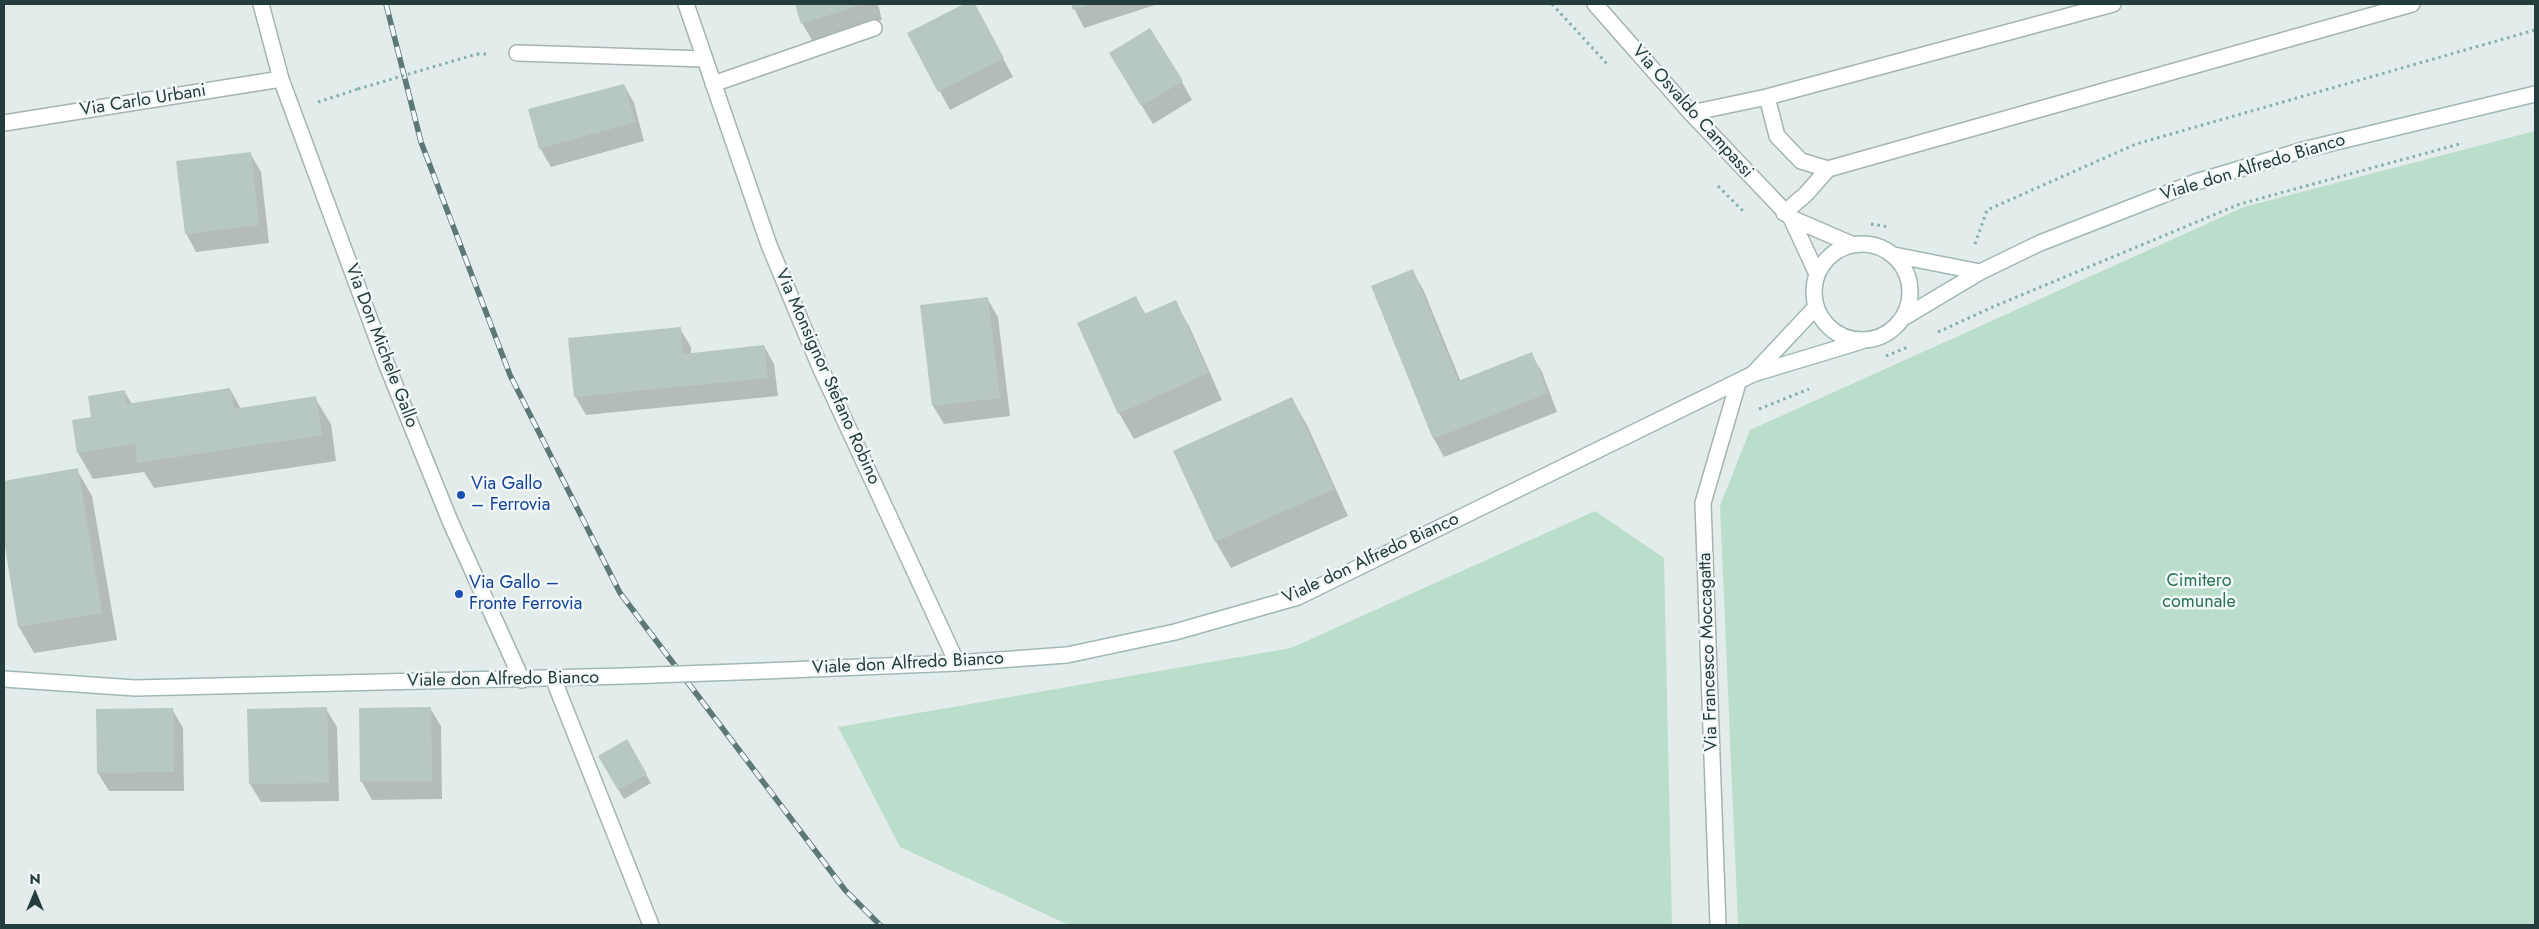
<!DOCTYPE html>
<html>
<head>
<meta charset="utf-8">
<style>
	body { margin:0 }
	#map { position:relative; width:2539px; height:929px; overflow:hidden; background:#e2ecea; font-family:Jost,sans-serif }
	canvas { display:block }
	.frame { position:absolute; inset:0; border:5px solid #223d3c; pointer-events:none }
	.north { position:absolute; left:10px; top:869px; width:50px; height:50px; -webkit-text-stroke:4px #f2f8f7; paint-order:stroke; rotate:0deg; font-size:14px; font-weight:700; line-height:20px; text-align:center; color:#223d3c }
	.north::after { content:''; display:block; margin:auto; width:18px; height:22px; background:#223d3c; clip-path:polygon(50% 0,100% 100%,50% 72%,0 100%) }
</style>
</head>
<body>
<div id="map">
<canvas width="2539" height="929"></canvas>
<div class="frame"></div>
<div class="north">N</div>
</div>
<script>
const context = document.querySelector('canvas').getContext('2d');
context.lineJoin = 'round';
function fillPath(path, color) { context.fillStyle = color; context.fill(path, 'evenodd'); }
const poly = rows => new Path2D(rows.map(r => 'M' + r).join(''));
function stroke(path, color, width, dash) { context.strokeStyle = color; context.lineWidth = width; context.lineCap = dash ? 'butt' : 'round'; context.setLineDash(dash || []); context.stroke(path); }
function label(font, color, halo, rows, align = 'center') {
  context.font = font + ' Jost,sans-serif'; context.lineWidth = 5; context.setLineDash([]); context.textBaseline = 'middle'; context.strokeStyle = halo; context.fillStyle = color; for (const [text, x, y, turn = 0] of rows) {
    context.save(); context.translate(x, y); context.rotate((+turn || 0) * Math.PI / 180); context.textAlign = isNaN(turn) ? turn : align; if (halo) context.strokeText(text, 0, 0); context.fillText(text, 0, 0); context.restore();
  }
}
fillPath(poly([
	[2535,131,2535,925,1738,925,1720,506,1750,430,2244,207],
	[1595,511,1664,558,1672,925,1069,925,900,847,838,727,1291,648]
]), '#bdc');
fillPath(poly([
	[796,4,878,4,882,20,813,42,802,23],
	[967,4,974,4,1013,77,950,110,909,34],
	[1072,4,1158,4,1084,28],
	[1121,72,1182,82,1192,100,1153,124],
	[624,85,634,103,644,141,551,167,540,148],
	[250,153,261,172,269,243,196,252,186,233],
	[1412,271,1423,289,1461,382,1531,354,1542,372,1557,412,1444,457,1434,439,1372,287],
	[987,298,998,317,1010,416,944,424,933,406,921,306],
	[1136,298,1146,315,1175,302,1190,328,1222,400,1134,439,1119,413],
	[680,329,691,347,691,354,764,346,774,364,778,396,586,415,575,396],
	[230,389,241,409,315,398,331,424,336,461,154,488,144,472,93,479,78,453,73,421,92,418,124,391,132,404],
	[1292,399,1307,425,1348,516,1231,568,1216,542,1175,452],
	[77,470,92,496,117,640,34,653,19,627,4,534,4,482],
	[430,708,441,726,442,799,372,800,362,782],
	[172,709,183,728,184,791,109,791,98,773],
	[326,709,337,727,339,801,261,802,250,784],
	[626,741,651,783,624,799,599,757]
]), '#0003');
fillPath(poly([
	[795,4,863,4,801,24],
	[964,4,975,4,1004,58,938,92,907,33],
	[1071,4,1091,4,1073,10],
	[1150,28,1183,81,1141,106,1109,53],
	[624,84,635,122,539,149,528,109],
	[251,152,259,225,185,234,176,161],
	[1413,269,1458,381,1532,352,1548,393,1433,439,1371,286],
	[1136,296,1144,314,1176,300,1208,373,1118,414,1077,323],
	[988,297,1000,398,932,406,920,305],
	[681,327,683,354,764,345,768,378,574,397,568,338],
	[230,388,234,409,316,396,322,435,137,463,135,444,77,453,72,420,91,417,88,396,125,390,126,404],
	[1292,397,1334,489,1215,542,1173,451],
	[78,468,102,613,18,627,4,541,4,481],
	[327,707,329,783,249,784,247,709],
	[431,707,432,781,360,782,359,708],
	[173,708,174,772,97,773,96,709],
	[627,739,647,774,618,790,598,756]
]), '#b7c7c4');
const lane = poly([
	[1767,97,1777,136,1801,161,1828,169],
	[1691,113,1767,97,2113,4],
	[1784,213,1806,194,1828,169,2412,4],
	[553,678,651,925]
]);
const street = poly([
	[261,4,281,79,386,363,450,521,522,680],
	[686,4,769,245,820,367,957,663],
	[1595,4,1691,113,1791,218],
	[517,53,705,59],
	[713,84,874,28],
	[4,123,281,79],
	[1817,274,1791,218,1851,244],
	[1718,925,1703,503,1738,383]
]);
const secondary = poly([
	'1814 292a48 48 0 1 1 96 0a48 48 0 1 1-96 0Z',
	[1894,255,1980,272,1903,318],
	[1980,272,2040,243,2196,182,2307,149,2535,94],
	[1816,307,1753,374,1862,341],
	[764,671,957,663,1067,655,1175,632,1298,597,1753,374],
	[4,679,135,688,626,676]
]);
stroke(lane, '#a5b4b2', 18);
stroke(street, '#a5b4b2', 18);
stroke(secondary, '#a0b8b5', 18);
stroke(poly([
	[1552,4,1608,65],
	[477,54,489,54],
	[318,102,358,89],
	[1718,186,1743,211],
	[1871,224,1889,227],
	[1975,244,1987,210,2136,144,2535,30],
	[1938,332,1995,306,2240,204,2463,143],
	[1886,356,1908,347],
	[1759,409,1809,389]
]), '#82b0ac', 3, [2.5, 4]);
stroke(lane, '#fff', 15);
stroke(street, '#fff', 15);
stroke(secondary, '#fff', 15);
const rail = poly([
	[386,4,421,142,510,375,620,593,845,890,880,925]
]);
stroke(rail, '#5c7877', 5.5);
stroke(rail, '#f2f8f7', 4, [11]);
const secondaryBridge = poly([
	[626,676,764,671]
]);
stroke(secondaryBridge, '#a0b8b5', 18, []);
stroke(poly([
	[358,89,477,54]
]), '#82b0ac', 3, [2.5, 4]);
stroke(secondaryBridge, '#fff', 15);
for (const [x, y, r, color] of [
	[461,495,5,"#1a4fb4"],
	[459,594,5,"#1a4fb4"]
]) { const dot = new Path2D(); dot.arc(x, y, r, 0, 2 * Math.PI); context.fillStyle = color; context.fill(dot); stroke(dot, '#f2f8f7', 2); }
label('18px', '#223d3c', '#f2f8f7', [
	["Via Carlo Urbani",143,101,-9],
	["Via Osvaldo Campassi",1692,112,48],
	["Viale don Alfredo Bianco",2253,168,-17],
	["Via Don Michele Gallo",381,346,69],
	["Via Monsignor Stefano Robino",827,377,66],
	["Viale don Alfredo Bianco",1371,559,-25],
	["Via Francesco Moccagatta",1709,652,-92],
	["Viale don Alfredo Bianco",908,664,-3],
	["Viale don Alfredo Bianco",503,680,-1]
]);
label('18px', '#164399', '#f2f8f7', [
	["Via Gallo",471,485],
	["– Ferrovia",471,506],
	["Via Gallo –",469,584],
	["Fronte Ferrovia",469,605]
], 'left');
label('18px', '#2c7458', '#f2f8f7', [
	["Cimitero",2199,582],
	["comunale",2199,603]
]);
</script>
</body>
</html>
